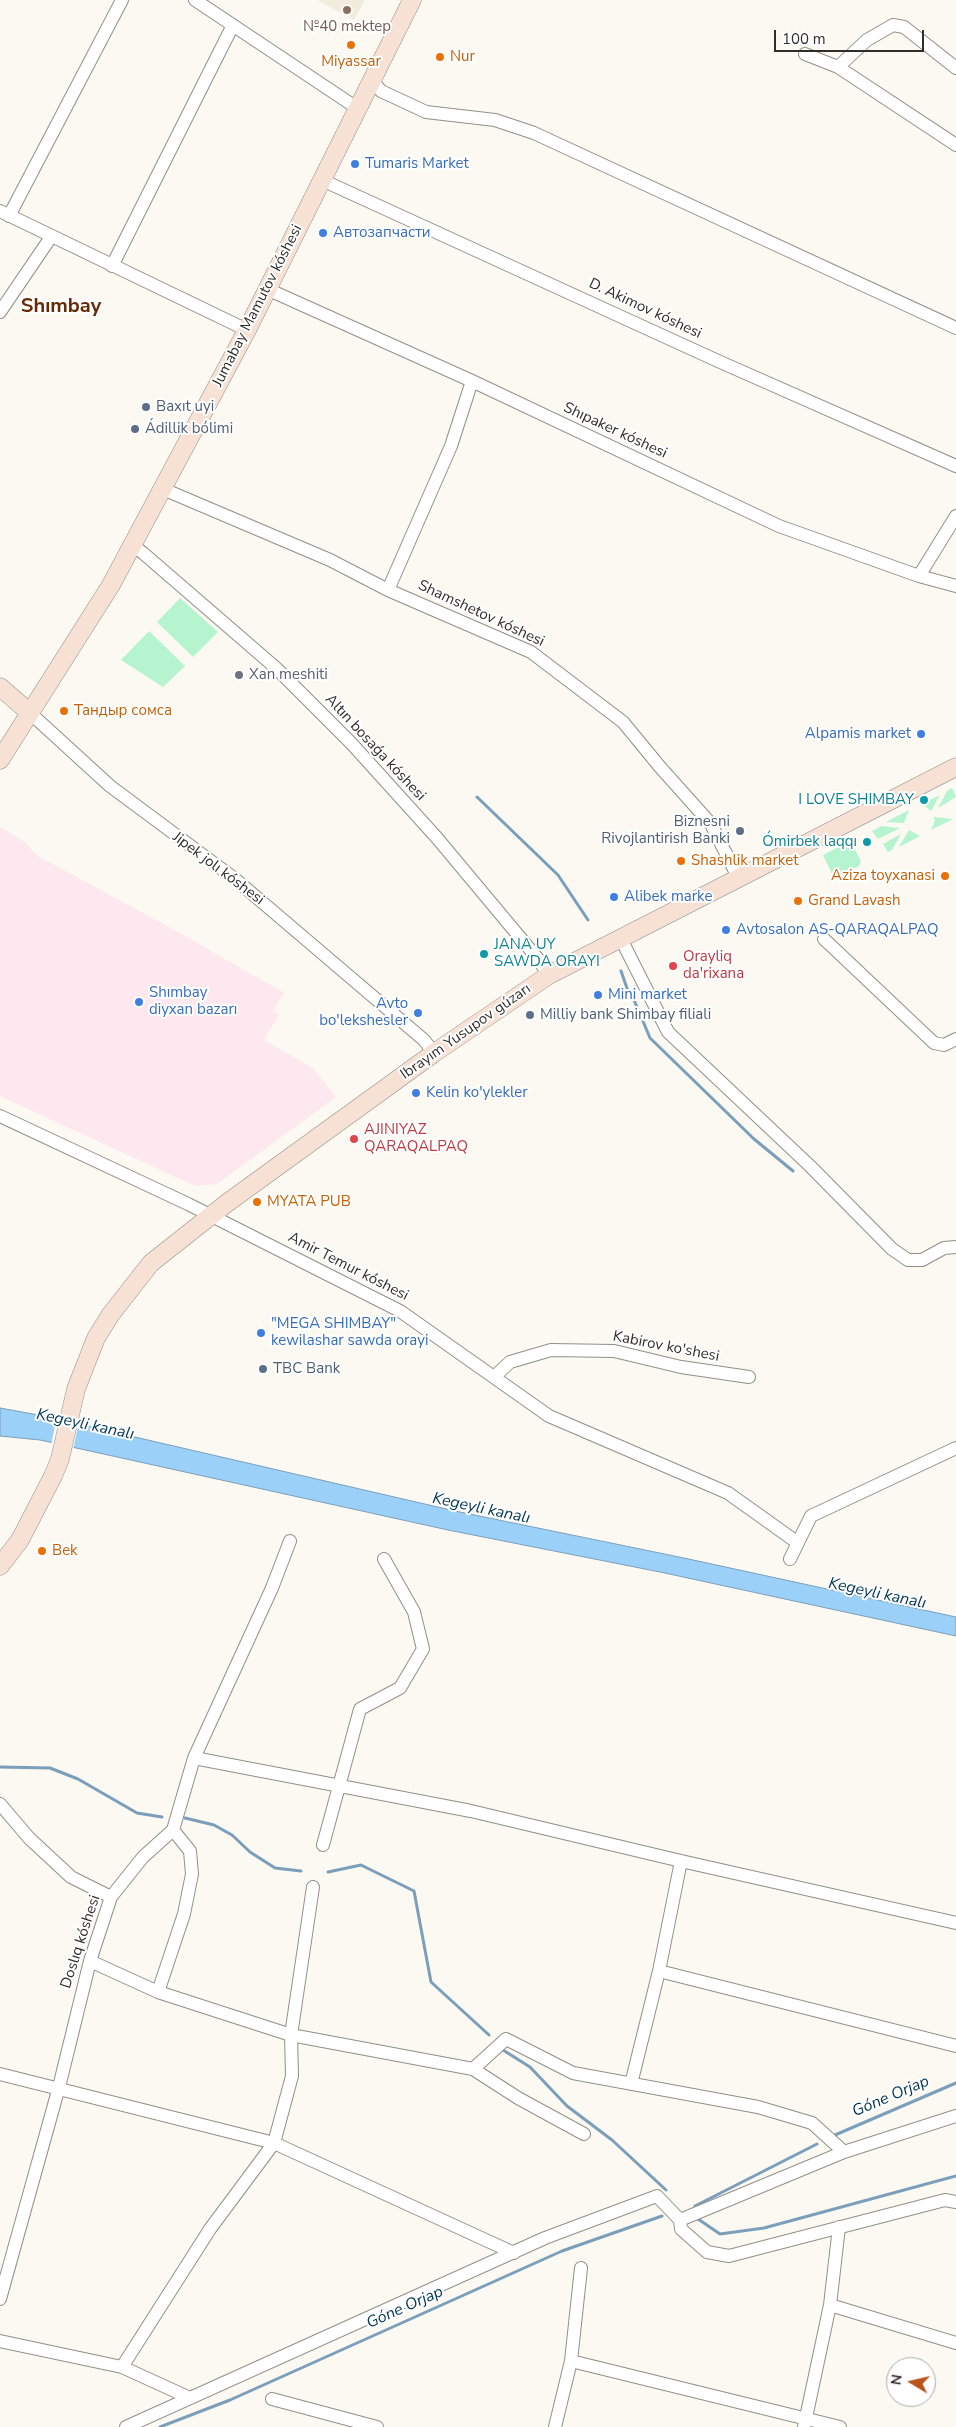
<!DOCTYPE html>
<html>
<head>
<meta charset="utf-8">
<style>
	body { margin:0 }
	#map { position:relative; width:956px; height:2427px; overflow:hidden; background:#fbf9f2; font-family:"Nunito Sans",sans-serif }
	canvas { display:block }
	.north { position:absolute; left:886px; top:2357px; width:50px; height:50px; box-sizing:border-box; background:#fff; border:1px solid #acabaa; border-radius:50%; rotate:279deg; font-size:14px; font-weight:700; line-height:20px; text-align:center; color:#2f2e2b }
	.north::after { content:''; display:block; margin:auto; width:18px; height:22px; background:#b8551d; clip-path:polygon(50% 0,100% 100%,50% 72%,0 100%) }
	.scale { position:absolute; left:774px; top:30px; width:150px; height:22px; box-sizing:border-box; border:2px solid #2f2e2b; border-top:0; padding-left:6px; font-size:15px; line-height:18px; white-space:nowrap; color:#2f2e2b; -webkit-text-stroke:4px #fff; paint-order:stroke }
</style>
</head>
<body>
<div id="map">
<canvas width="956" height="2427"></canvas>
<div class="north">N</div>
<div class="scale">100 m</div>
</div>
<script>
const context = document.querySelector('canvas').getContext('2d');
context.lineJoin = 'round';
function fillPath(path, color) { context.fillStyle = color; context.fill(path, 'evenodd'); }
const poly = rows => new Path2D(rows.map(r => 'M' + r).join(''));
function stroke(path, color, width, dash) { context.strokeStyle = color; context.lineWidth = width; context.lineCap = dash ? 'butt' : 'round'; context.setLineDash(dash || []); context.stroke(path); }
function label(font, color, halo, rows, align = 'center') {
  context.font = font + ' "Nunito Sans",sans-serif'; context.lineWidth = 4; context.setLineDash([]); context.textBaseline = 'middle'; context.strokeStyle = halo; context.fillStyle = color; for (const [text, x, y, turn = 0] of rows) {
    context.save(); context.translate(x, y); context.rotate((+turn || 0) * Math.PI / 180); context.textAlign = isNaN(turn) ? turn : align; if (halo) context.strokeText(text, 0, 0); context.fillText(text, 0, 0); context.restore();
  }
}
fillPath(poly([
	[0,827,25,842,38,856,185,936,284,993,273,1011,279,1015,264,1040,313,1068,336,1097,217,1184,195,1186,0,1096]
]), '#fde8ef');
fillPath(poly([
	[317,0,365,0,354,20]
]), '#f1ecdd');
fillPath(poly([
	[180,598,218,632,193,657,157,622],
	[149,631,185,666,163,687,121,660],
	[952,788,956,797,938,808,947,791],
	[940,795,931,811,925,806,919,805],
	[909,810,904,823,886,822],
	[933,817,953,819,931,830,935,820],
	[881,826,900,828,878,839,872,831],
	[909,830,920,836,899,847],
	[901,834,892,850,888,852,883,844],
	[850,841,861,861,859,866,839,876,833,876,823,855]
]), '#b5f4ce');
const water = poly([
	[0,1408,44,1416,455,1511,684,1558,956,1617,956,1636,660,1572,448,1530,40,1440,0,1436,0,1408]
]);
fillPath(water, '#9bd0f8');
stroke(water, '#7b9fba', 1);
fillPath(poly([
	[57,1416,79,1422,73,1450,51,1445]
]), '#fbf9f2');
stroke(poly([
	[477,797,558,875,588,920],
	[621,971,629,994],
	[634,1000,650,1038,754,1139,793,1171],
	[0,1767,50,1768,78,1779,137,1813,162,1817],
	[185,1818,214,1825,232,1835,250,1852,275,1868,301,1871],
	[328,1872,361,1865,414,1891,431,1982,489,2035],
	[503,2050,530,2067,567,2106,612,2140,666,2190],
	[835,2135,956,2083],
	[695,2206,817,2144],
	[698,2219,720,2234,764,2228,956,2176],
	[160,2427,230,2400,562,2251,662,2216]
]), '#7b9fba', 3);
const street = poly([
	[195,0,357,108],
	[805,54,838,67,956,145],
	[838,67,867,40,893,25,904,27,956,68],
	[372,80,381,91,426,112,495,120,534,133,956,328],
	[322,180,718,361,956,466],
	[0,211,247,330],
	[9,216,122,0],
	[112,266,233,25],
	[267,289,472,381,779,526,919,576,956,586],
	[0,312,51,237],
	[163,489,330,560,388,590,531,652,623,722,660,767,711,824,738,877],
	[132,545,143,553,276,668,352,744,437,838,538,959,549,975],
	[919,576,956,516],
	[388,590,451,446,472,381],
	[29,712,110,786,235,879,424,1040,434,1053],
	[620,937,668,1032,810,1166,892,1249,908,1260,922,1260,944,1248,956,1247],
	[824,939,934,1043,944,1045,956,1039],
	[0,1116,188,1204,400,1311,549,1416,728,1493,798,1543],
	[494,1377,510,1362,551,1350,614,1351,681,1367,749,1377],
	[790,1559,811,1516,956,1448],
	[194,1758,471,1811,681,1861,956,1923],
	[0,1804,29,1838,71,1877,111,1897],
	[323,1845,360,1709,400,1688,423,1649,414,1612,384,1559],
	[90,1961,158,1992,291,2035,473,2069,518,2098,584,2134],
	[659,1971,956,2046],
	[158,1992,184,1914,192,1874,190,1851,173,1830],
	[473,2069,506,2039,573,2073,758,2107,812,2123,844,2152],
	[0,2074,274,2143,514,2253],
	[631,2084,659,1971,681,1861],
	[680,2220,844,2152,956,2116],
	[0,2299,59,2087,90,1961,111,1897,143,1857,173,1830,194,1758,272,1588,290,1541],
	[830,2305,956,2343],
	[0,2341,122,2367,190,2398],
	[571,2361,840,2427],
	[122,2367,210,2229,274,2143,292,2076,291,2035,313,1887],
	[272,2399,377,2427],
	[126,2427,545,2238,657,2196,680,2220,681,2229,707,2252,729,2256,945,2200,956,2202],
	[555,2427,571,2361,581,2268],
	[804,2427,830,2305,839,2227]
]);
const secondary = poly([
	[0,687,29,712],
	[0,760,111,585,247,330,412,0],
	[0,1566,20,1540,53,1476,60,1459,76,1389,96,1338,111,1314,151,1263,227,1203,434,1053,549,975,956,767]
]);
stroke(street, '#918f89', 14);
stroke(secondary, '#918f89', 19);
stroke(street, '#fff', 12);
stroke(secondary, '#f7e1d4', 18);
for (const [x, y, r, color] of [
	[347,10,5,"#8d6e63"],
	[351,45,5,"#e8710a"],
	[440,57,5,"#e8710a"],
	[355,164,5,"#3f7fe0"],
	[323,233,5,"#3f7fe0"],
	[146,407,5,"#5c6f8a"],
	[135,429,5,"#5c6f8a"],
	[239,675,5,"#6b7280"],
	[64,711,5,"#e8710a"],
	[921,734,5,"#3f7fe0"],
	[924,800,5,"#0f9aa8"],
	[740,831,5,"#5c6f8a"],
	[867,842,5,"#0f9aa8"],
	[681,861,5,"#e8710a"],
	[945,876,5,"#e8710a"],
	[614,897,5,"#3f7fe0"],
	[798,901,5,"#e8710a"],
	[726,930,5,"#3f7fe0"],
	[484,954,5,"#0f9aa8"],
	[673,966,5,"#e0444e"],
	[598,995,5,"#3f7fe0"],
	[139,1002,5,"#3f7fe0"],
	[418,1013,5,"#3f7fe0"],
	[530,1015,5,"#5c6f8a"],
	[416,1093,5,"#3f7fe0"],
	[354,1139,5,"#e0444e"],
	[257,1202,5,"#e8710a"],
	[261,1333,5,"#3f7fe0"],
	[263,1369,5,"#5c6f8a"],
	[42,1551,5,"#e8710a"]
]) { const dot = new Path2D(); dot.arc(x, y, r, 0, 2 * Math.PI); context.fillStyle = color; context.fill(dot); stroke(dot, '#fff', 2); }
label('15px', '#785e54', '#fff', [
	["№40 mektep",347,27]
]);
label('15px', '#c56008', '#fff', [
	["Nur",450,57],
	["Miyassar",351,62,"center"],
	["Тандыр сомса",74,711],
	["Shashlik market",691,861],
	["Aziza toyxanasi",935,876,"right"],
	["Grand Lavash",808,901],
	["MYATA PUB",267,1202],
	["Bek",52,1551]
], 'left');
label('15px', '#366cbe', '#fff', [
	["Tumaris Market",365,164],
	["Автозапчасти",333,233],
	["Alpamis market",911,734,"right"],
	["Alibek marke",624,897],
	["Avtosalon AS-QARAQALPAQ",736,930],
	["Shımbay",149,993],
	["diyxan bazarı",149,1010],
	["Mini market",608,995],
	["Avto",408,1004,"right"],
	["bo'lekshesler",408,1021,"right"],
	["Kelin ko'ylekler",426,1093],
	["\"MEGA SHIMBAY\"",271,1324],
	["kewilashar sawda orayi",271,1341]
], 'left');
label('15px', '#2f2e2b', '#fff', [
	["Jumabay Mamutov kóshesi",258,306,-63],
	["D. Akimov kóshesi",645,309,25],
	["Shıpaker kóshesi",615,431,25],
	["Shamshetov kóshesi",481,614,25],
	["Altın bosaǵa kóshesi",375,748,47],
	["Jipek jolı kóshesi",218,869,37],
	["Ibrayım Yusupov gúzarı",466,1032,-35],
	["Amir Temur kóshesi",348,1267,27],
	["Kabirov ko'shesi",666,1347,11],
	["Doslıq kóshesi",81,1942,-72]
]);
label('15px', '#4e5e75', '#fff', [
	["Baxıt uyi",156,407],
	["Ádillik bólimi",145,429],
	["Biznesni",730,822,"right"],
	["Rivojlantirish Banki",730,839,"right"],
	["Milliy bank Shimbay filiali",540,1015],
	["TBC Bank",273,1369]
], 'left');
label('15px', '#5b616d', '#fff', [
	["Xan meshiti",249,675]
], 'left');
label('15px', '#0d838f', '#fff', [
	["I LOVE SHIMBAY",914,800],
	["Ómirbek laqqı",857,842],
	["JANA UY",494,945,"left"],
	["SAWDA ORAYI",494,962,"left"]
], 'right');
label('15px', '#be3a42', '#fff', [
	["Orayliq",683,957],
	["da'rixana",683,974],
	["AJINIYAZ",364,1130],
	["QARAQALPAQ",364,1147]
], 'left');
label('italic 16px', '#003656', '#fff', [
	["Kegeyli kanalı",85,1425,12],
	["Kegeyli kanalı",481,1509,12],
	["Kegeyli kanalı",877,1594,12],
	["Góne Orjap",891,2097,-23],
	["Góne Orjap",405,2308,-24]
]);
label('bold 20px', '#672903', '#fff', [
	["Shımbay",61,307]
]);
</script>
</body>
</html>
